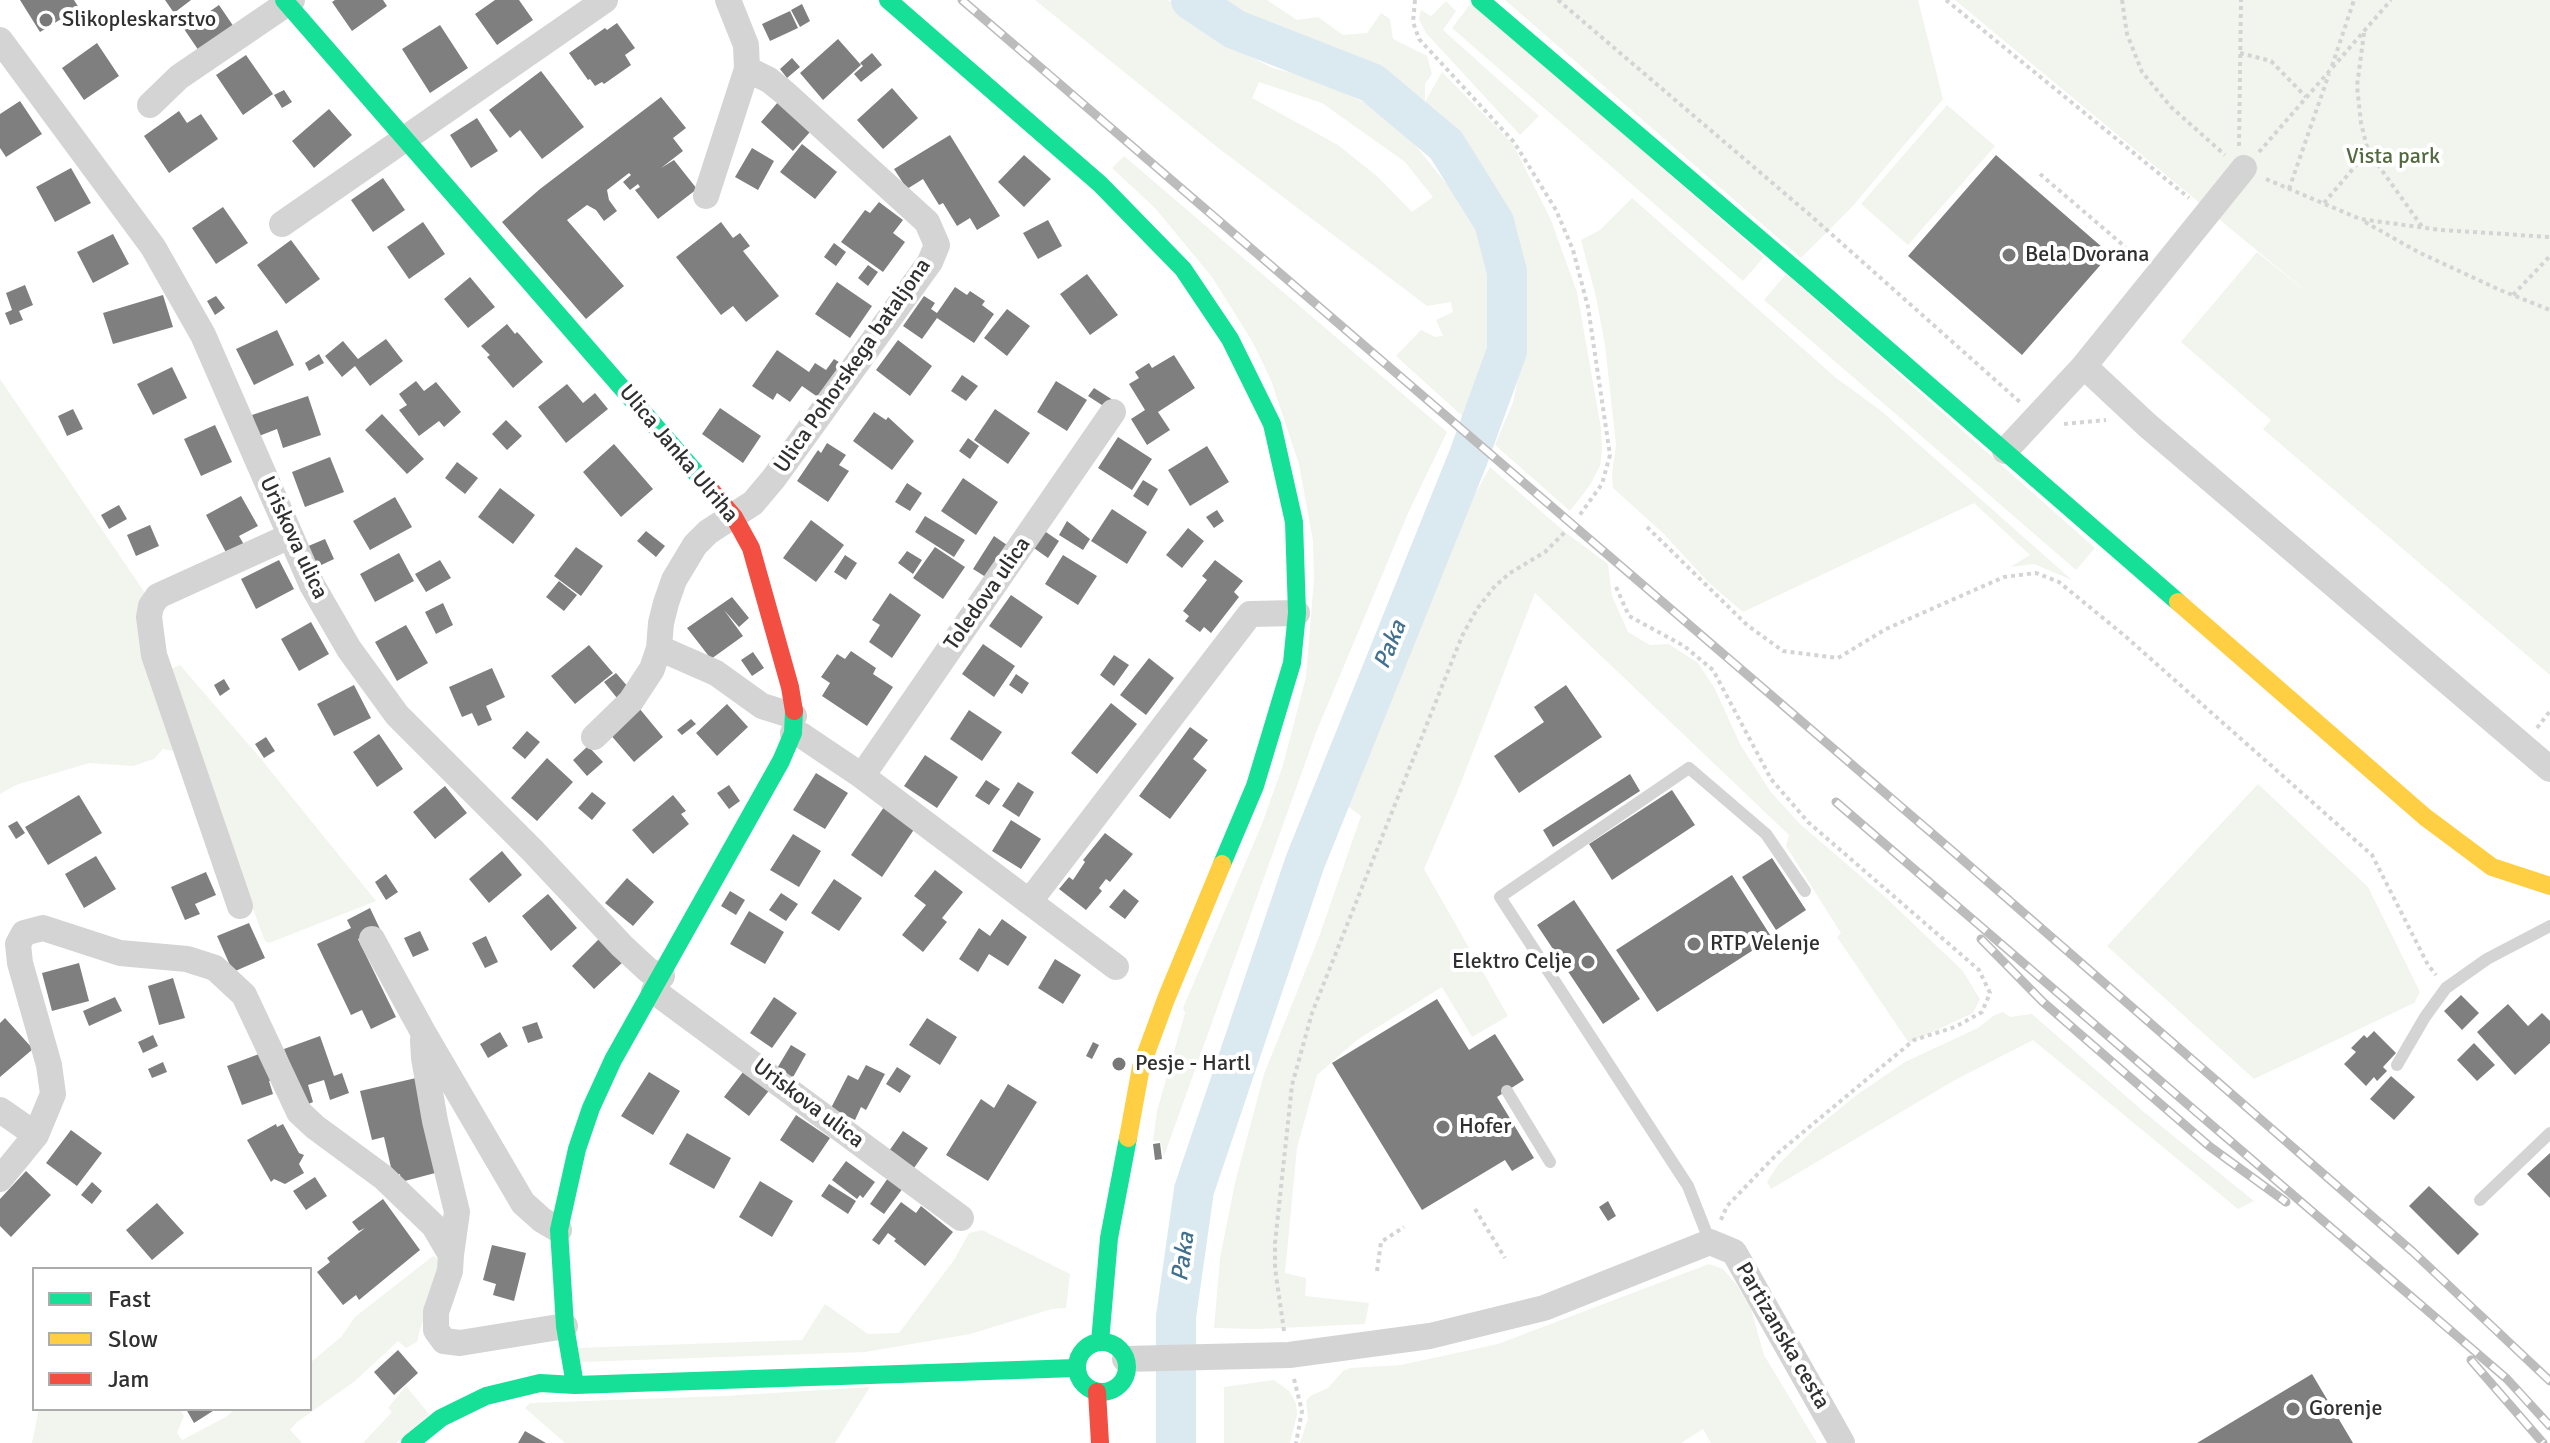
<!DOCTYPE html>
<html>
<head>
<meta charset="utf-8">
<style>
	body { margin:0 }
	#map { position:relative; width:2550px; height:1443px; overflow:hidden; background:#fff; font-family:Signika,sans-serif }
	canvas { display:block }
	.legend { position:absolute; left:32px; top:1267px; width:280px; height:144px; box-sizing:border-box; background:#fff; border:2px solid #acacac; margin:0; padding:10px 14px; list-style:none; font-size:24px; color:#303030 }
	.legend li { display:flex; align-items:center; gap:16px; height:40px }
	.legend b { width:40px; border:2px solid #acacac }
</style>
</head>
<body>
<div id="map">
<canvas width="2550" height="1443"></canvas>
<ul class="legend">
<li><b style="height:10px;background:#16e098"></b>Fast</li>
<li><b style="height:10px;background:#ffcf43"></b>Slow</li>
<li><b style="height:10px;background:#f24e42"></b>Jam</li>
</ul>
</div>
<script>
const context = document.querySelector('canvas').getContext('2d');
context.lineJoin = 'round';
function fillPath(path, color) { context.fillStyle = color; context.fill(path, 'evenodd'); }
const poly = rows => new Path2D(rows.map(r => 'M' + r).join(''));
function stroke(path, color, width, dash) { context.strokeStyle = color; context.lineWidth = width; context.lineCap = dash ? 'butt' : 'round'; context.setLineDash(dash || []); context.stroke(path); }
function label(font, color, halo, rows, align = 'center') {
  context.font = font + ' Signika,sans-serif'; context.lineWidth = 8; context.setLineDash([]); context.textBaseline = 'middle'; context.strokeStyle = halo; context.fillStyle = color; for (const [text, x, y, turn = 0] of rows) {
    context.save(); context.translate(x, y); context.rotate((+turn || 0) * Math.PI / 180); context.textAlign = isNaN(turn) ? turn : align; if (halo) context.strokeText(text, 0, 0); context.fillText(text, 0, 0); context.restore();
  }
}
fillPath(poly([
	[1035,0,1168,0,1223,42,1272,68,1310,77,1391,115,1445,182,1466,200,1480,226,1493,275,1495,318,1490,354,1470,423,1396,356,1421,330,1435,337,1443,336,1436,320,1453,312,1451,302,1427,306,1217,147],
	[1259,82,1322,103,1405,162,1433,197,1412,212,1378,177,1338,145,1252,98],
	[1208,0,1267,0,1297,20,1318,17,1343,35,1367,33,1381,13,1390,19,1393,39,1427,56,1432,74,1425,84,1425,101,1382,71,1321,44,1262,30,1226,13],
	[1505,0,1918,0,1943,99,1852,207,1801,258],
	[1955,0,2550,0,2550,675,2263,429,2271,420,2181,342,2257,252,2319,302],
	[1446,1,1456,11,1443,30,1539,116,1520,135,1426,33,1419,19,1421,10,1431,16],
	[1472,2,1764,257,1743,281,1452,28],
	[1442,72,1513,144,1551,220,1577,292,1601,428,1602,450,1600,466,1590,485,1570,511,1495,445,1513,402,1523,356,1521,294,1511,235,1489,179,1464,145,1443,124,1421,109],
	[1947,105,1995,146,1908,245,1861,204],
	[1124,156,1447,432,1409,511,1317,730,1164,1156,1160,1141,1153,1141,1157,1111,1185,1013,1183,1008,1262,824,1283,765,1306,677,1314,579,1313,541,1299,464,1271,380,1252,341,1212,277,1155,208,1112,168],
	[1632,198,1835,377,1880,410,2072,580,2034,564,2010,567,2030,555,1974,503,1743,612,1709,583,1664,534,1613,488,1612,474,1616,445,1605,345,1596,297,1581,240,1600,230],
	[1786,274,2095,548,2076,570,1764,300],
	[0,379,149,599,183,753,163,749,154,759,133,766,89,763,16,785,0,794],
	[1490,467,1565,532,1608,564,1612,596,1628,632,1650,645,1669,644,1698,663,1715,689,1740,744,1770,791,1800,824,1885,897,1962,970,1980,999,1973,1013,1909,1043,1837,937,1841,933,1786,846,1789,835,1535,593,1456,795,1424,869,1508,1016,1472,1037,1442,987,1357,1040,1317,1075,1297,1148,1285,1273,1306,1278,1305,1296,1369,1303,1365,1324,1258,1329,1214,1328,1220,1258,1235,1183,1264,1074,1319,937,1361,816,1342,802,1457,526],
	[180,665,261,759,376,901,269,943,265,941,164,672],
	[2258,784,2368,887,2420,992,2414,1003,2254,1079,2107,946],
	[2003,1012,2010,1017,2032,1014,2145,1113,2254,1201,2238,1209,2033,1040,1955,1080,1771,1189,1767,1182,1778,1165,1811,1132,1858,1094,1905,1062,1978,1028,1993,1016],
	[982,1230,1070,1274,1066,1308,1052,1309,970,1334,865,1352,580,1362,577,1348,802,1340,825,1304,868,1334,899,1333,954,1260,969,1233],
	[433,1256,441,1260,443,1269,420,1329,417,1342,406,1348,398,1341,355,1381,297,1422,290,1430,302,1443,32,1443,39,1409,180,1409,184,1416,177,1433,182,1440,226,1417,235,1409,310,1409,310,1363,342,1336,355,1317],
	[1709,1264,1723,1269,1736,1284,1751,1309,1764,1355,1817,1443,1711,1443,1703,1429,1681,1443,1300,1443,1308,1419,1306,1401,1310,1396,1328,1388,1343,1371,1350,1368,1401,1365,1498,1344],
	[1274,1380,1289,1391,1296,1403,1297,1415,1290,1443,1224,1443,1224,1387],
	[406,1386,429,1414,396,1443,363,1443,392,1412,388,1408],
	[870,1387,835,1443,565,1443,525,1408,530,1403,726,1396]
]), '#f1f5ed');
stroke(poly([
	[1176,1443,1176,1317,1194,1190,1305,862,1468,458,1507,351,1507,272,1494,222,1446,145,1372,83,1234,29,1191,0]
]), '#dbe9f1', 40);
fillPath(poly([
	[20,0,74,0,79,8,40,32],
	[165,0,191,0,174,13],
	[335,0,383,0,387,6,352,31,332,2],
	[495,0,519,0,533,20,497,45,475,14],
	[802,4,810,21,800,27,791,10],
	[219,5,234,27,199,51,184,29],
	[790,11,798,28,770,41,762,24],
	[617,23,635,48,625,55,631,65,604,84,602,82,595,86,590,79,588,80,569,53,605,28,607,30],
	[440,25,468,68,430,93,402,49],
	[838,39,861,65,823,100,800,73],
	[97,43,119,76,84,100,62,68],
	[872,53,882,65,861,82,854,74,863,66,860,63],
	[246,55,273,94,243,115,216,75],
	[792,58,800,67,787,78,780,69],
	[541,71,584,127,542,159,520,130,510,138,489,110],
	[892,88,918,118,883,149,857,120],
	[284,90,292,102,282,108,274,95],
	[661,97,686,128,673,138,683,151,661,168,674,160,697,189,658,219,635,190,640,187,638,184,630,190,623,182,631,175,629,173,607,190,609,200,617,211,604,221,596,210,587,205,567,220,624,286,586,319,502,222,540,189],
	[20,101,42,134,6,157,0,148,0,114],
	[778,102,810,132,793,151,761,122],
	[329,109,352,135,314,168,292,141],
	[179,111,187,123,201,114,218,139,169,173,144,136],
	[477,118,498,151,471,168,450,135],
	[950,135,1000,216,977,230,970,218,957,226,943,203,939,205,923,179,907,189,894,169],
	[802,144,837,172,815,199,780,172],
	[752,148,774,161,758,190,735,177],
	[1024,155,1051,179,1024,207,998,182],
	[1996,155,2110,254,2022,355,1908,256],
	[71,168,91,203,55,222,36,187],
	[383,178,405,210,373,232,351,200],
	[879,202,903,220,893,233,905,242,883,272,841,242,865,210,870,213],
	[223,207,248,243,216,264,192,228],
	[1048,220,1062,246,1038,259,1023,233],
	[423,222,445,254,409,279,387,247],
	[721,222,733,238,740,233,750,246,743,251,779,296,746,322,733,306,721,315,676,257],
	[113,234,129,264,93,283,77,252],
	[291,240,320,279,286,304,257,265],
	[834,243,846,252,836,266,824,257],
	[868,265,878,272,868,286,858,278],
	[1087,274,1118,315,1090,335,1060,294],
	[470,277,495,307,468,328,444,299],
	[837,282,872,306,850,338,815,314],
	[25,285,33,305,19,311,23,320,10,325,5,313,12,310,6,293],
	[955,287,967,295,970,291,985,301,982,305,994,314,974,343,937,318,922,339,903,326,924,296,935,303,931,309,937,313],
	[163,295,173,327,113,344,103,313],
	[216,296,225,308,215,315,207,301],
	[1007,309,1030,326,1007,356,984,338],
	[507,324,515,334,517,332,520,335,543,362,513,388,487,357,490,355,481,346],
	[277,330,294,365,254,385,236,349],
	[386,339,403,361,370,386,355,366,342,377,325,356,343,341,358,359],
	[898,340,932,366,910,396,876,370],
	[777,350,809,372,815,363,826,370,834,359,845,366,822,400,802,386,790,402,777,393,773,400,752,386],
	[319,354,324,363,309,371,305,363],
	[1174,355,1195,388,1158,412,1170,430,1147,445,1131,419,1145,410,1129,384,1139,378,1135,372,1149,363,1152,368],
	[172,367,187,398,153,415,137,384],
	[962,375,978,386,966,401,951,391],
	[416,381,424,391,436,382,461,412,444,427,439,421,419,436,399,410,407,405,399,394],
	[1056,381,1087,400,1067,431,1037,412],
	[567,384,583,403,595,393,608,409,566,443,538,407],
	[1094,388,1113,400,1108,409,1088,396],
	[308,396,321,435,283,448,277,429,259,436,252,415],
	[720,408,761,436,743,463,702,434],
	[73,409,83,429,67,436,58,416],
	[995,409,1030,433,1008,464,974,440],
	[874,412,886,420,888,417,914,441,892,470,853,441],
	[382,414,424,459,407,474,365,430],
	[506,420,522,436,507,450,492,434],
	[215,425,232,462,201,476,184,439],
	[1118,437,1152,459,1132,490,1098,468],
	[968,438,979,446,970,459,959,451],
	[827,443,846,455,839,465,849,471,828,502,797,481,818,450,821,453],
	[614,444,653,489,621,517,583,472],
	[1207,446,1229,482,1190,506,1168,470],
	[330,457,344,492,305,507,292,472],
	[457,462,478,478,465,494,445,478],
	[963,478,998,502,976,535,941,511],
	[1143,480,1158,489,1148,506,1133,496],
	[907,483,922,493,910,511,895,502],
	[500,488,535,515,513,544,478,517],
	[241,496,258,526,239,536,246,548,229,558,206,515],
	[395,497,412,527,370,550,353,521],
	[119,505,127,519,109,529,101,515],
	[1112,509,1147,532,1127,564,1091,541],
	[1217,510,1224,521,1214,528,1206,517],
	[925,516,965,540,954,557,915,532],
	[811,520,844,545,816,582,783,558],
	[1067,521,1090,539,1083,550,1059,535],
	[150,525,159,546,136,556,127,535],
	[1188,528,1204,541,1182,568,1166,555],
	[1043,530,1059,541,1048,558,1031,546],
	[646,531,665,546,656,557,637,541],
	[994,536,1010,547,989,579,973,569],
	[325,539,334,559,315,568,306,547],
	[576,547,603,566,581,596,554,576],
	[935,547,965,567,943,599,913,578],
	[907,551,922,560,913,574,898,563],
	[399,553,414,581,375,602,360,574],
	[845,555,857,563,846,580,834,572],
	[1063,555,1097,576,1078,605,1045,584],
	[279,560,294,589,256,609,241,579],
	[440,560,451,578,426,592,415,574],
	[1215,560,1243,581,1234,592,1239,597,1211,633,1204,627,1200,632,1185,621,1189,616,1183,611,1207,580,1202,576],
	[559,581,577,595,564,611,546,597],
	[890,593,921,615,892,658,869,642,880,625,872,620],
	[1011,595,1043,617,1021,648,989,626],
	[732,597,749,618,739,627,724,610,743,636,711,659,687,628],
	[443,603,453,625,436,634,425,612],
	[311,622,329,654,299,671,281,639],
	[406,625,428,663,397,681,375,642],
	[983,644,1015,666,994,697,962,674],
	[589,645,613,673,575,704,551,676],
	[851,651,876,668,873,674,893,687,867,726,822,696,830,683,821,677,837,654,845,659],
	[753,652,764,668,752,676,741,660],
	[1114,655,1129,665,1114,686,1100,675],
	[1149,658,1174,678,1146,715,1120,695],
	[492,668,505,697,486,706,492,720,478,726,472,713,462,717,449,687],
	[616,673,629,688,617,698,604,682],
	[1016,674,1029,683,1022,694,1009,685],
	[224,679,230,689,220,696,214,685],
	[354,685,371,718,334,736,317,704],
	[1566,685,1602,737,1519,793,1494,756,1544,722,1534,707],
	[1111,703,1137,724,1097,774,1071,753],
	[727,704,748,727,717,756,696,733],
	[639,708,663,737,634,762,609,733],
	[969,710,1002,732,982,761,950,739],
	[691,719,696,724,682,735,677,730],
	[1190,727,1208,740,1193,759,1207,770,1170,819,1139,796],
	[527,731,540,742,525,759,512,748],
	[379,734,403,769,377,787,353,752],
	[266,737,275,751,264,758,255,744],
	[588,746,603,762,587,776,573,760],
	[925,755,958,777,937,808,904,786],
	[547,758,573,782,537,821,511,798],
	[816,773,848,793,825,829,793,810],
	[1630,774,1640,791,1553,847,1543,830],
	[986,780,1000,789,989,805,975,796],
	[1018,782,1034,792,1019,817,1002,806],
	[729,785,740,801,729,809,717,793],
	[445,786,467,813,435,839,413,812],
	[1672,790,1695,825,1612,880,1589,844],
	[592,792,606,803,592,820,578,808],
	[79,795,102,833,48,865,25,827],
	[673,795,686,811,681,814,689,824,653,854,632,830],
	[884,807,915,828,882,877,851,855],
	[1011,820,1041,839,1021,869,992,851],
	[17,821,25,833,16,839,8,826],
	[1105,833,1133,854,1110,882,1106,879,1099,888,1102,891,1086,910,1059,889,1069,877,1073,880,1085,862,1083,860],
	[793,834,821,851,799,887,770,870],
	[502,851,522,875,489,903,469,879],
	[96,856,116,889,84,908,65,874],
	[1772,858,1806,910,1776,930,1742,877],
	[935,870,963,892,942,918,947,922,923,952,902,935,926,905,914,896],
	[206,872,216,895,195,904,200,914,185,920,171,887],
	[386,874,398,892,386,900,375,882],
	[1732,875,1772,938,1657,1012,1616,950],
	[627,878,654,902,633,926,605,903],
	[834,879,862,898,839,931,811,913],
	[1124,889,1139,901,1125,919,1109,907],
	[730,891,745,900,736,915,721,906],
	[781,893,798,904,786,921,769,910],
	[548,894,577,928,551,951,522,916],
	[1574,900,1640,999,1603,1024,1537,925],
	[370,908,380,929,358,939,396,1017,371,1029,362,1010,351,1015,317,944,351,928,347,920],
	[749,911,784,932,765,964,730,944],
	[1002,919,1027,937,1008,966,989,954,978,972,959,959,979,928,990,936],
	[249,923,265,958,233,972,217,936],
	[420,931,429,950,413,957,404,938],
	[486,936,498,962,485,968,472,943],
	[600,938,623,962,594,989,572,966],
	[1055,959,1081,975,1063,1004,1038,988],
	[79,963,89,1001,52,1011,42,973],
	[173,978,185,1018,159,1025,148,986],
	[2461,995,2479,1013,2462,1030,2444,1011],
	[115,997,122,1011,89,1026,83,1011],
	[774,997,797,1013,772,1048,750,1033],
	[1437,999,1469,1050,1495,1034,1524,1080,1497,1097,1534,1158,1512,1171,1505,1160,1422,1210,1332,1063],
	[2508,1004,2528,1026,2542,1013,2550,1021,2550,1043,2515,1075,2477,1032],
	[5,1018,33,1049,0,1077,0,1023],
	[927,1018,957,1037,940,1065,909,1045],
	[537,1022,543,1038,528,1043,522,1027],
	[2374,1031,2396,1053,2383,1067,2387,1071,2377,1081,2374,1077,2366,1086,2344,1064,2356,1052,2351,1048,2364,1035,2367,1038],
	[500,1032,508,1046,488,1058,480,1044],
	[153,1035,158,1046,143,1053,138,1042],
	[320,1036,334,1076,342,1073,349,1093,330,1100,324,1080,308,1085,313,1102,306,1105,284,1049],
	[1093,1042,1099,1045,1092,1059,1086,1056],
	[2474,1043,2495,1065,2477,1081,2457,1060],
	[791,1045,806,1054,792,1079,776,1070],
	[259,1054,273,1080,269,1081,273,1094,242,1105,227,1066],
	[163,1062,167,1072,152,1078,148,1069],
	[866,1065,885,1074,866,1110,861,1107,855,1120,831,1108,848,1075,858,1080],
	[897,1067,911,1076,900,1093,886,1084],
	[746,1068,771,1088,749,1116,724,1097],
	[649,1072,680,1091,653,1135,621,1116],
	[2391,1076,2415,1097,2394,1120,2370,1099],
	[416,1078,439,1172,401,1182,400,1174,393,1176,384,1137,372,1140,360,1091],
	[1008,1084,1037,1102,988,1181,946,1155,981,1099,994,1108],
	[796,1115,830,1138,813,1163,780,1140],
	[276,1124,277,1127,283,1124,299,1153,304,1155,299,1164,304,1173,285,1184,274,1179,271,1182,247,1140],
	[71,1130,102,1153,77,1186,46,1163],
	[903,1131,928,1148,914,1168,889,1151],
	[687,1133,731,1158,714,1189,669,1164],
	[1160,1143,1162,1159,1155,1160,1153,1144],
	[2550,1153,2550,1198,2527,1174],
	[846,1161,875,1182,863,1198,860,1195,857,1199,832,1180],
	[26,1171,51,1195,11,1237,0,1226,0,1199],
	[315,1177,327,1196,306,1210,293,1191],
	[888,1178,903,1188,884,1214,870,1204],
	[760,1181,793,1201,772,1237,739,1217],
	[92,1182,102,1191,92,1204,81,1195],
	[829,1184,856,1201,848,1214,821,1196],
	[2429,1186,2479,1234,2458,1255,2409,1206],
	[383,1199,420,1250,359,1300,356,1295,343,1305,317,1272,330,1262,327,1258,365,1228,359,1231,352,1222],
	[1608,1201,1616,1216,1608,1221,1599,1207],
	[901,1202,916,1213,921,1206,953,1232,925,1266,894,1241,896,1239,888,1233,879,1245,872,1240],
	[157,1203,184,1233,152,1260,126,1230],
	[492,1245,526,1253,514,1301,493,1295,496,1284,483,1280],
	[398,1350,418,1373,394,1395,374,1372],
	[2312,1374,2353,1443,2197,1443],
	[186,1409,216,1409,194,1423],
	[525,1431,546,1443,518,1443]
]), '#7f7f7f');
stroke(poly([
	[1415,0,1413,22,1419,39,1514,142,1556,210,1573,250,1588,307,1610,455,1602,484,1579,516],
	[1558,0,1810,215,2021,403],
	[1946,0,2189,198],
	[2122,0,2127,34,2142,72,2171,107,2225,155],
	[2364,33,2357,86,2361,123,2368,151,2423,228],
	[2240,53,2271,61,2306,97],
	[2332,66,2354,0],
	[2239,146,2241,0],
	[2259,152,2391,0],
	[2040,174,2130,251],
	[2266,179,2360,219,2441,230,2550,237],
	[2289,189,2329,74],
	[2324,203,2368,151],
	[2365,222,2418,252,2500,290,2550,310],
	[2513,295,2550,256],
	[2064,424,2106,420],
	[1647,527,1747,625,1783,651,1838,658,1886,629,2004,577,2036,573,2059,582,2125,636,2372,855,2428,965,2436,975],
	[1616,587,1629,616,1684,646,1713,670,1771,779,1808,822,1979,970,1990,993,1982,1012,1955,1027,1914,1040,1778,1153,1727,1206,1720,1222],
	[2537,728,2550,711],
	[1475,1209,1505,1258],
	[1377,1271,1381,1242,1404,1227],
	[1284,1331,1275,1268,1275,1243,1292,1085,1312,1013,1462,636,1477,609,1495,586,1510,573,1545,552,1565,532],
	[1294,1379,1302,1411,1296,1443]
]), '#d4d4d4', 4, [4, 4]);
stroke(poly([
	[2397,1065,2425,1017,2446,988,2487,959,2550,926],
	[1507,1091,1550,1162],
	[2480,1200,2550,1133],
	[1710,1242,1688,1186,1500,897,1689,768,1766,834,1805,891]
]), '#d4d4d4', 12);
stroke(poly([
	[728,0,746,45,747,69,769,80,785,93,927,222,937,245,930,262,774,478,753,503,708,532,695,545,674,580,666,603,661,623,659,648,716,673,762,706,794,716],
	[0,40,153,247,203,335,312,585,349,649,397,715,532,850,622,946,649,971,662,976],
	[150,105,179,77,292,0],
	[706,196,747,69],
	[282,224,605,0],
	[2084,366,2147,425,2550,769],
	[2005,451,2084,366,2244,168],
	[793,733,801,735,862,776,1116,967],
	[594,737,631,701,652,669,659,648],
	[862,776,1113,412],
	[1029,902,1250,614,1297,613],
	[240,906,154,655,149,617,151,606,158,596,290,536],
	[372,939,423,1032,523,1203,542,1220,559,1230],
	[654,991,961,1218],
	[423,1040,424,1058,435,1121,457,1212,451,1255],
	[0,1110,36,1135],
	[0,1179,36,1135,53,1094,49,1065,20,963,18,944,24,933,43,928,120,953,187,959,215,968,244,995,299,1112,315,1127,383,1177,434,1226,451,1255,450,1271,436,1312,436,1330,444,1341,460,1343,565,1326],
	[1125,1359,1289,1355,1430,1336,1544,1308,1710,1242,1734,1252,1842,1443]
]), '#d4d4d4', 26);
stroke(poly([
	[284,0,710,489],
	[888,0,1100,184,1183,269,1230,339,1272,424,1294,522,1297,613,1292,663,1255,786,1222,864],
	[1480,0,1802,275,2178,602],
	'1077 1367a25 25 0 1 1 50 0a25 25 0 1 1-50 0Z',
	[1100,1342,1109,1238,1128,1138],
	[575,1385,565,1326,559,1230,577,1149,591,1108,613,1060,781,761,793,733,794,711],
	[410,1443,441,1418,486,1396,540,1383,575,1385,1076,1368]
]), '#16e098', 18);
stroke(poly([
	[2178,602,2425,817,2492,867,2550,886],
	[1128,1138,1141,1067,1166,999,1222,864]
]), '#ffcf43', 18);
stroke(poly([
	[710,489,734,517,751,548,790,687,794,711],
	[1097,1392,1100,1443]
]), '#f24e42', 18);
const rail = poly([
	[962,0,1956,854,2413,1252,2550,1381],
	[1836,802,2464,1342,2507,1379,2550,1426],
	[1981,939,2043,1002,2209,1146,2286,1202],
	[2471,1360,2543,1443]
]);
stroke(rail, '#bcbcbc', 9);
stroke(rail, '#fff', 6, [18]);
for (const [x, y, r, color] of [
	[46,20,8,"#787878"],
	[2009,255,8,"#787878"],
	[1694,944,8,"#787878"],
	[1588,962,8,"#787878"],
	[1119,1064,8,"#787878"],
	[1443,1127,8,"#787878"],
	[2293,1409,8,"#787878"]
]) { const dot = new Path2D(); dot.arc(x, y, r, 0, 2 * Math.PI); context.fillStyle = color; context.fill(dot); stroke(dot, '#fff', 3); }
label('22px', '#303030', '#fff', [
	["Slikopleskarstvo",62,20],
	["Bela Dvorana",2025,255],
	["RTP Velenje",1710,944],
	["Elektro Celje",1572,962,"right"],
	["Pesje - Hartl",1135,1064],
	["Hofer",1459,1127],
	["Gorenje",2309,1409]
], 'left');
label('22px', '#536a3f', '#fff', [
	["Vista park",2393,157]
]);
label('22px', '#303030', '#fff', [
	["Ulica Pohorskega bataljona",853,366,-55],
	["Ulica Janka Ulriha",678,454,50],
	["Uriskova ulica",293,538,65],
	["Toledova ulica",988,594,-55],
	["Uriskova ulica",808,1104,37],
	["Partizanska cesta",1782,1336,60]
]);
label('italic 24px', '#41718e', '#fff', [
	["Paka",1391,645,-68],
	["Paka",1184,1257,-82]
]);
</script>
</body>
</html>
